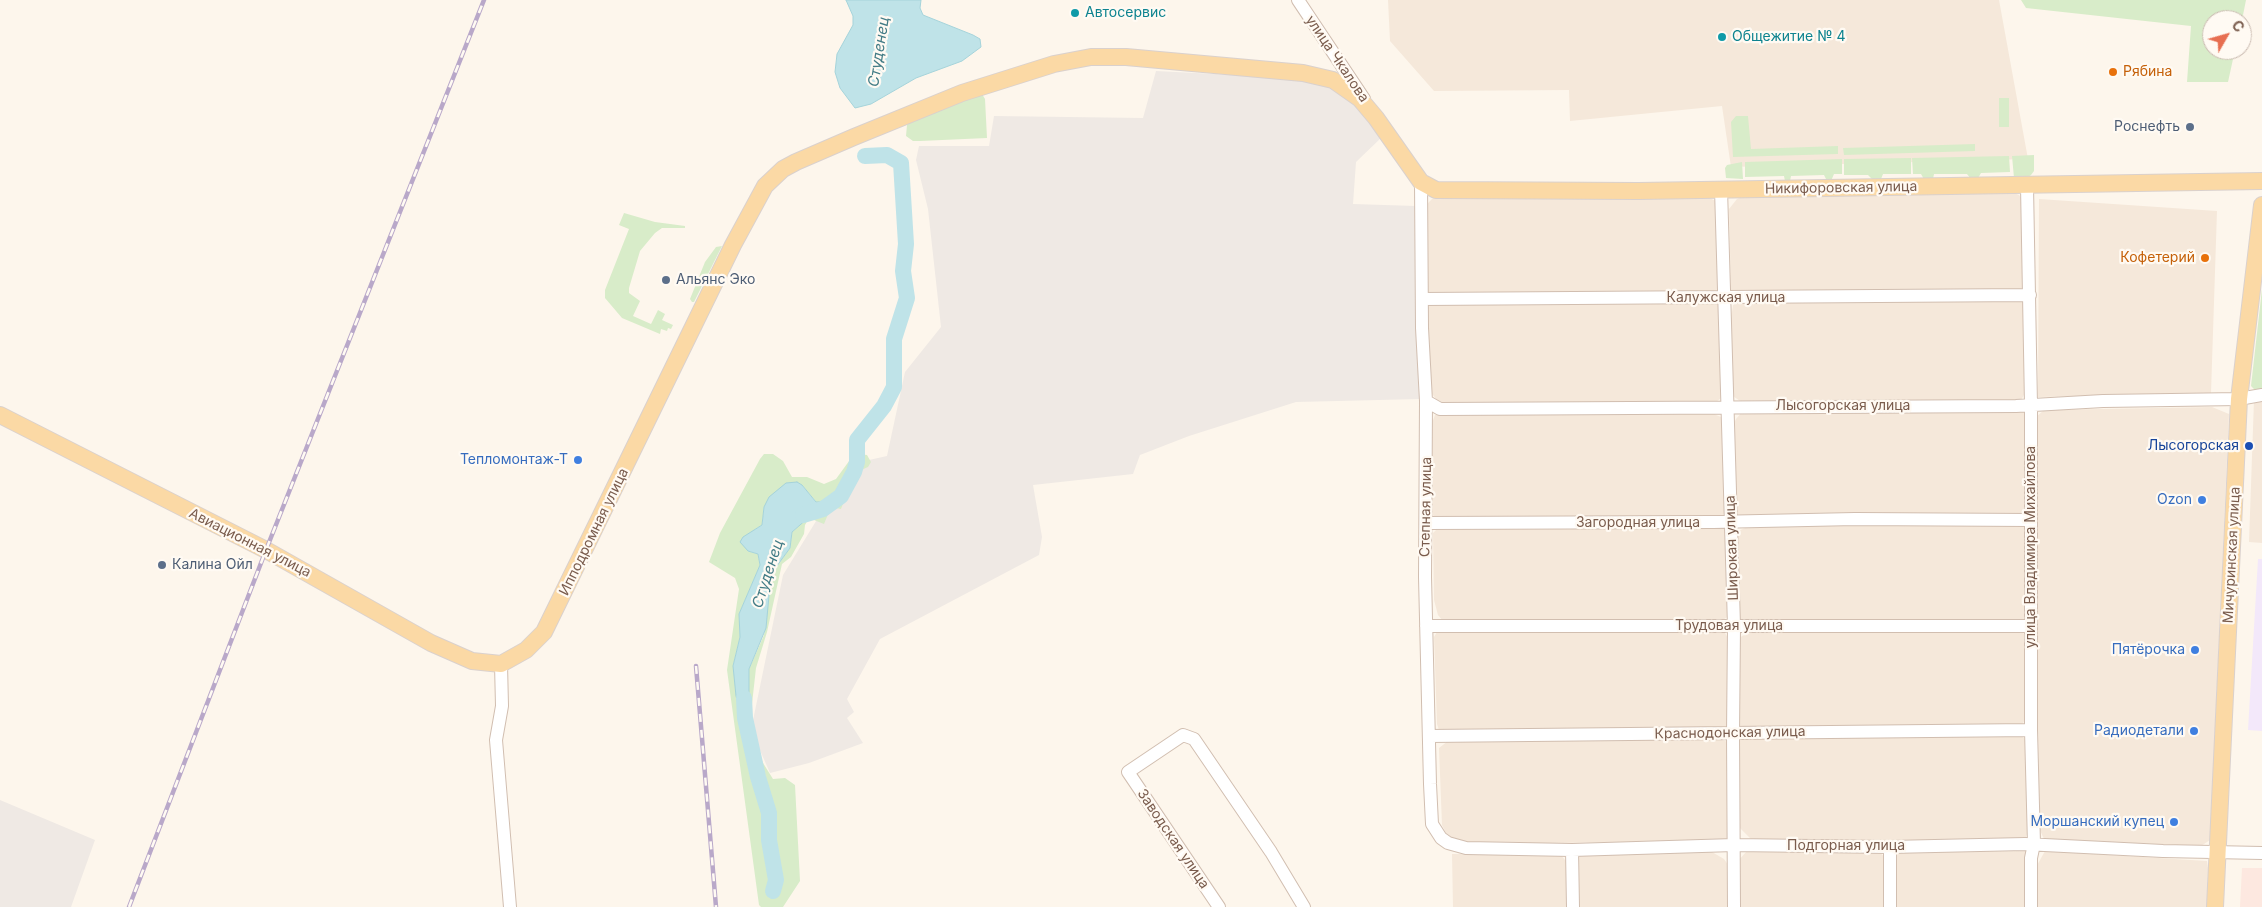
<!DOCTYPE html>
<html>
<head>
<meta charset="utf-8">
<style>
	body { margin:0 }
	#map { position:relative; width:2262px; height:907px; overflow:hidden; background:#fdf6ec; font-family:Inter,sans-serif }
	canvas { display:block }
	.north { position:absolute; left:2202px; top:10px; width:50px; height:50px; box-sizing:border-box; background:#fffaf3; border:1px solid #cabbb1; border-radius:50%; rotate:52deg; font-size:14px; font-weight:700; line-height:20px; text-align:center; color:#7a5c4d }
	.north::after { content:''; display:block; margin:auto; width:18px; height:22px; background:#e76f51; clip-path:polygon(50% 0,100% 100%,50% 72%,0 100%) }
</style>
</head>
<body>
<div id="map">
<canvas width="2262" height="907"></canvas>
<div class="north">С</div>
</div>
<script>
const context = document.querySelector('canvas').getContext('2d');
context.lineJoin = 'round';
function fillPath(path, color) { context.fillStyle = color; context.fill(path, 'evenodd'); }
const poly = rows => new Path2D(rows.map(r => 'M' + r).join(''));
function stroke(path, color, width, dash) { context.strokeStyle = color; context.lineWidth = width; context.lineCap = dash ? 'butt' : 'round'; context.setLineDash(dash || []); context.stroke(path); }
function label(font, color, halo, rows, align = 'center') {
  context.font = font + ' Inter,sans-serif'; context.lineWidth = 4.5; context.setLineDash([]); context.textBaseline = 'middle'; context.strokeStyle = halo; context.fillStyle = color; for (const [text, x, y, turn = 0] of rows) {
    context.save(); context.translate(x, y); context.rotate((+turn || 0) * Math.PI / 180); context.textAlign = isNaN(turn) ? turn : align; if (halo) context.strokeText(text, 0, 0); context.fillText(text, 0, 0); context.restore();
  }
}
fillPath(poly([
	[1388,0,1999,0,2028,159,1731,167,1722,106,1570,121,1569,90,1434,91,1390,41],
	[2014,193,2019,195,2022,199,2022,288,2018,293,1731,292,1729,209,1737,199,1742,197],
	[1705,196,1716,201,1720,286,1717,291,1428,295,1425,209,1426,205,1432,199],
	[2039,199,2217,211,2211,393,2038,397],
	[1740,300,2024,301,2024,395,2021,400,1740,401,1733,396,1731,319,1733,305],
	[1714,302,1719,306,1722,391,1721,398,1716,402,1447,405,1436,399,1429,390,1428,304],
	[2254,400,2262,400,2262,543,2249,542],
	[2212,407,2229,414,2210,840,2201,846,2044,839,2039,828,2035,418,2044,410],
	[1706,411,1721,417,1724,421,1727,510,1722,517,1440,521,1434,517,1431,511,1431,426,1435,415],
	[1743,411,2026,411,2025,516,1738,517,1736,512,1734,423,1736,419],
	[1752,525,2024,525,2028,528,2026,622,1740,620,1738,617,1738,531],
	[1439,527,1723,527,1726,531,1729,616,1721,621,1443,621,1438,615,1434,600,1433,533],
	[1761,629,2018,630,2028,636,2029,713,2023,723,2016,728,1742,728,1738,724,1739,639,1742,636],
	[1718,630,1725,633,1728,638,1727,728,1439,730,1437,724,1434,637,1437,632],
	[2019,734,2027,741,2029,828,2026,837,2021,840,1752,840,1740,828,1738,746,1740,740,1745,738],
	[1715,738,1728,742,1730,836,1722,841,1466,844,1455,840,1446,833,1442,825,1439,748,1448,741],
	[2027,851,2027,907,1893,907,1893,856,1897,852],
	[2045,851,2207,861,2208,868,2207,907,2035,907,2035,869],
	[1712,852,1724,859,1729,866,1729,907,1576,907,1577,855],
	[1746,852,1879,852,1887,859,1888,907,1739,907,1738,861],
	[1452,854,1561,855,1569,865,1570,907,1453,907]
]), '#f5e8da');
fillPath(poly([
	[2242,868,2262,868,2262,907,2240,907]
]), '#fde8e0');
fillPath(poly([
	[1156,71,1275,77,1322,83,1352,101,1382,137,1356,162,1353,204,1416,206,1420,399,1296,402,1189,436,1140,455,1133,474,1033,485,1042,537,1039,555,880,639,847,699,854,712,847,718,863,743,809,763,770,773,751,730,783,575,851,464,887,456,905,372,941,327,928,209,916,160,919,146,989,146,994,116,1143,118],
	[0,800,95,840,71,907,0,907]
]), '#efe9e4');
fillPath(poly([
	[2258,559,2262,559,2262,731,2248,730]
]), '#f3e8fa');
fillPath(poly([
	[2021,0,2246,0,2242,20,2212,20,2212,50,2235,50,2228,82,2187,82,2191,26,2026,8],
	[982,94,985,99,987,138,920,141,913,141,906,136,907,125,911,120],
	[1999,98,2009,98,2009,127,1999,127],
	[1736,116,1748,116,1751,149,1838,146,1838,154,1733,157,1731,122],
	[1975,144,1975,151,1844,155,1843,148],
	[2034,155,2034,171,2031,175,2028,177,2014,178,2012,156],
	[2009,156,2010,172,1981,173,1977,180,1971,179,1967,174,1934,174,1933,179,1925,181,1921,174,1913,174,1912,158],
	[1911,158,1911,174,1883,174,1881,179,1874,181,1868,175,1844,175,1844,159],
	[1842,159,1842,174,1834,174,1831,181,1826,179,1824,175,1791,176,1790,181,1785,181,1784,176,1745,177,1745,162],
	[1742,162,1743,179,1726,178,1725,168,1727,165],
	[624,213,655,222,685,226,685,228,662,228,655,233,640,251,629,288,629,293,640,301,633,316,651,324,658,310,665,314,662,320,673,325,671,329,668,328,667,331,661,329,660,334,622,318,605,298,605,290,629,229,619,225],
	[722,246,694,302,692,302,690,299,705,262,716,247],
	[2262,289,2262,391,2257,392,2251,386],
	[764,454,773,454,783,461,792,477,807,477,824,484,836,479,852,457,857,454,867,455,871,462,868,467,859,471,851,482,841,509,831,507,824,524,809,518,805,525,804,534,791,557,782,564,767,632,756,668,749,731,763,763,773,779,785,778,795,785,800,881,783,907,761,907,759,905,727,670,739,589,735,578,709,562,720,533,760,459],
	[802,485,822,509,808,518,792,532,790,548,771,574,764,635,749,669,749,710,733,666,740,637,739,614,760,565,758,554,748,551,753,531,762,525,764,507]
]), '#d8ecc9');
const water = poly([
	[846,0,921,0,920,8,923,15,973,35,980,39,981,47,962,61,916,78,871,104,855,108,840,88,835,72,837,54,853,25,853,16,846,0],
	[797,482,802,485,816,502,821,502,824,506,823,509,808,518,792,532,790,548,771,574,766,628,749,669,749,710,745,718,741,714,736,696,733,666,740,637,739,614,760,565,758,554,748,551,740,542,743,537,762,525,764,507,769,497,786,483,797,482]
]);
fillPath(water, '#bfe3e8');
stroke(water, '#a5d3da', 1);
stroke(poly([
	[803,515,823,509,841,496,854,472,857,462,857,440,884,406,894,387,894,339,907,298,903,271,906,244,901,163,887,155,865,156],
	[744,698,745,718,758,777,769,813,769,840,776,880,773,891]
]), '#bfe3e8', 16);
const minor = poly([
	[1298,0,1364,99],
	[1421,182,1422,328,1426,401,1425,577,1430,784,1432,824,1441,838,1448,843,1466,848,1572,850,1734,845,1890,847,2025,844,2163,851,2262,853],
	[2027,186,2031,405,2031,730,2034,844,2031,858,2031,907],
	[1721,189,1734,626,1733,734,1734,907],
	[1422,299,2030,295],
	[1426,401,1440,409,2016,406,2103,401,2239,399,2262,395],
	[1426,523,1713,522,1855,519,2030,520],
	[1426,626,2031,626],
	[501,664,502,706,496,740,510,907],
	[1429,736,2031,730],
	[1890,847,1890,907],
	[1572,850,1573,907],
	[1219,907,1128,772,1183,735,1194,739,1271,852,1304,907]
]);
const major = poly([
	[0,415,266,550,431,643,472,661,501,664,526,650,544,632,733,245,765,186,783,169,796,162,854,137,962,93,1054,64,1091,57,1126,57,1303,73,1333,80,1360,99,1376,118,1421,182,1436,190,1638,191,2262,181],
	[2215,907,2239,399,2262,205]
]);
stroke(minor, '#d1beb0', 14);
stroke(major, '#dad1cd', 18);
stroke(minor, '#fff', 12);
stroke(major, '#fbd9a5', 16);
const rail = poly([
	[696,666,716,907],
	[129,907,266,550,484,0]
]);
stroke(rail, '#b9a8c9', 4.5);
stroke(rail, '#fffaf3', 2.5, [8]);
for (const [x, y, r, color] of [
	[1075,13,5,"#0f9aa8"],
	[1722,37,5,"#0f9aa8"],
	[2113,72,5,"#e8710a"],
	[2190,127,5,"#5c6f8a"],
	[2205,258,5,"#e8710a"],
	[666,280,5,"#5c6f8a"],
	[2249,446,5,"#1a4fb4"],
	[578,460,5,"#3f7fe0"],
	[2202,500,5,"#3f7fe0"],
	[162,565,5,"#5c6f8a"],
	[2195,650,5,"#3f7fe0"],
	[2194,731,5,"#3f7fe0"],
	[2174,822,5,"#3f7fe0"]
]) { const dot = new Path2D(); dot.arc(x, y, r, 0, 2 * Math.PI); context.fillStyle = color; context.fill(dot); stroke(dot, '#fffaf3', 2); }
label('14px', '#0d838f', '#fffaf3', [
	["Автосервис",1085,13],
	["Общежитие № 4",1732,37]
], 'left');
label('14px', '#7a5c4d', '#fffaf3', [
	["улица Чкалова",1337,59,56],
	["Никифоровская улица",1841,188,-1],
	["Калужская улица",1726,298],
	["Лысогорская улица",1843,406],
	["Степная улица",1426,507,-89],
	["Загородная улица",1638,523],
	["Ипподромная улица",594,532,-64],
	["Авиационная улица",250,543,27],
	["улица Владимира Михайлова",2031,547,-90],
	["Широкая улица",1732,548,-92],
	["Мичуринская улица",2232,555,-87],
	["Трудовая улица",1729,626],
	["Краснодонская улица",1730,733,-1],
	["Заводская улица",1173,839,56],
	["Подгорная улица",1846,846]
]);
label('14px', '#c56008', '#fffaf3', [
	["Рябина",2123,72],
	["Кофетерий",2195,258,"right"]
], 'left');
label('14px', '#4e5e75', '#fffaf3', [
	["Роснефть",2180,127,"right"],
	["Альянс Эко",676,280],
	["Калина Ойл",172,565]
], 'left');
label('14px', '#164399', '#fffaf3', [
	["Лысогорская",2239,446]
], 'right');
label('14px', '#366cbe', '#fffaf3', [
	["Тепломонтаж-Т",568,460],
	["Ozon",2192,500],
	["Пятёрочка",2185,650],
	["Радиодетали",2184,731],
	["Моршанский купец",2164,822]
], 'right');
label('italic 15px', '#437c86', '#fffaf3', [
	["Студенец",879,52,-81],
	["Студенец",768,574,-72]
]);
</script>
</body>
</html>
